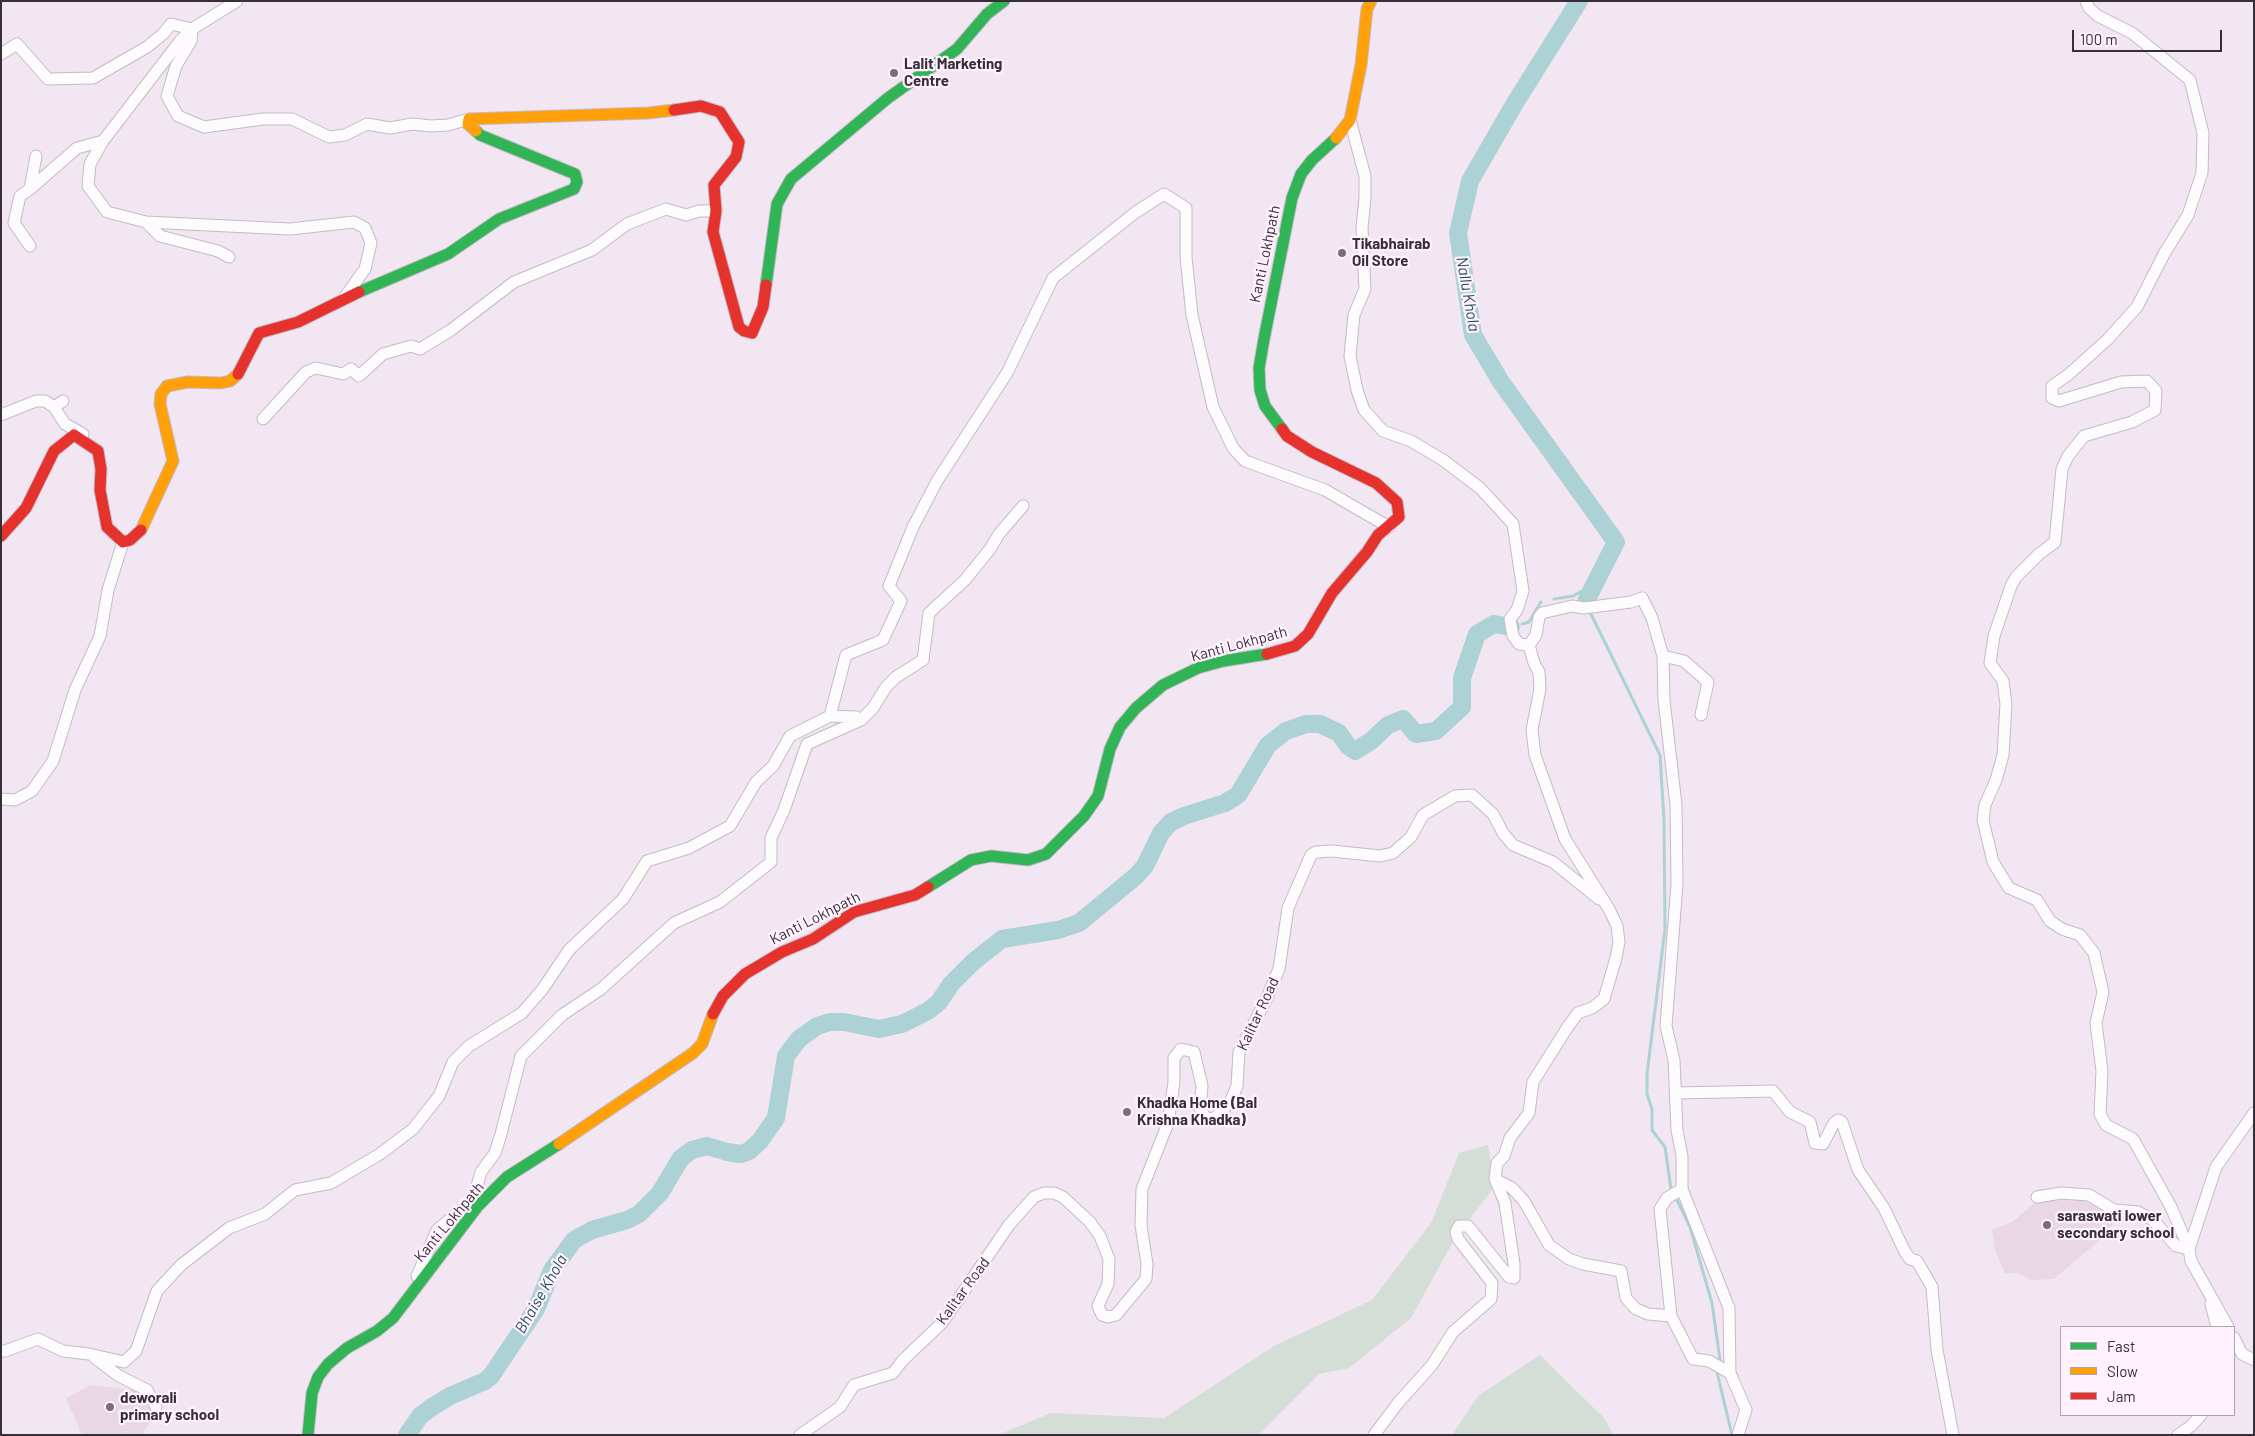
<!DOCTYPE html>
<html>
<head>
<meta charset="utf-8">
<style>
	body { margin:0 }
	#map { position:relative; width:2255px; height:1436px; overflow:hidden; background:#f2e6f2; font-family:Barlow,sans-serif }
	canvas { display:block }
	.frame { position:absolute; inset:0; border:2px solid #372f37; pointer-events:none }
	.legend { position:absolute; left:2060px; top:1326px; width:175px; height:90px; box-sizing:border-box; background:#fff2fe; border:1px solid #afa4ae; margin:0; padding:6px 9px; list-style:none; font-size:15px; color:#372f37 }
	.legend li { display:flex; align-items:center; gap:10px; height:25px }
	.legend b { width:25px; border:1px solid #afa4ae }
	.scale { position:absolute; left:2072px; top:30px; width:150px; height:22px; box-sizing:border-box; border:2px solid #372f37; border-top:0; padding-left:6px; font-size:15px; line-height:18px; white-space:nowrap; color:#372f37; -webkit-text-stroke:4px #fff2fe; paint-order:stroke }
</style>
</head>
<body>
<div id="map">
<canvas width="2255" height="1436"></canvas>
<div class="frame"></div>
<ul class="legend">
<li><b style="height:6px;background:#30b455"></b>Fast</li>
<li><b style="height:6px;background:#ff9f0a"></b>Slow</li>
<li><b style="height:6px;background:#e5322d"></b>Jam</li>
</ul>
<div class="scale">100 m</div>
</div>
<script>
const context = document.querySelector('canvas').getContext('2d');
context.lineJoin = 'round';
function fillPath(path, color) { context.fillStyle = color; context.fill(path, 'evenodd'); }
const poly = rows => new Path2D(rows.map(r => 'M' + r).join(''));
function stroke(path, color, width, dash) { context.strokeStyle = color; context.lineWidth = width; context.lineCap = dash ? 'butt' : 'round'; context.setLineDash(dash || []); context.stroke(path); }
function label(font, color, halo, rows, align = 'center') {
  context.font = font + ' Barlow,sans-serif'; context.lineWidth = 4.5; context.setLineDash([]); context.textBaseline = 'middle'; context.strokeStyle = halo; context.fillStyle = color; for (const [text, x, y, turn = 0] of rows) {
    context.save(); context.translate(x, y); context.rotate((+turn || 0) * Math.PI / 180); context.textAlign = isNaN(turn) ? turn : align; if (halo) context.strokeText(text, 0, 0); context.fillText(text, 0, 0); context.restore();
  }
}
fillPath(poly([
	[2052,1197,2076,1199,2105,1207,2118,1215,2107,1234,2054,1279,2031,1280,2018,1273,2005,1273,1995,1250,1992,1230,2012,1222,2036,1202],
	[91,1385,142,1391,153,1416,142,1435,82,1435,66,1398]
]), '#e9d7e3');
fillPath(poly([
	[1488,1145,1494,1187,1455,1238,1411,1318,1349,1368,1319,1374,1259,1435,998,1435,1051,1413,1164,1418,1274,1346,1372,1300,1431,1223,1459,1153],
	[1540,1355,1605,1419,1613,1435,1452,1435,1478,1396]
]), '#d4ded6');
stroke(poly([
	[1554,599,1573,596,1594,584],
	[1590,612,1660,755,1664,820,1665,929,1647,1074,1647,1094,1652,1109,1652,1130,1665,1147,1671,1189],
	[1522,624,1529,622,1541,602],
	[1677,1200,1690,1227,1712,1303,1720,1360],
	[1717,1372,1732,1435]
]), '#acd2d5', 3);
stroke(poly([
	[1579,1,1515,103,1470,181,1458,233,1473,335,1501,382,1616,542,1587,599],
	[407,1435,420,1416,432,1407,450,1396,485,1381,491,1376,536,1309,552,1270,574,1240,592,1230,627,1220,639,1214,660,1193,681,1158,692,1150,707,1146,727,1152,741,1154,749,1151,760,1141,776,1118,786,1056,799,1039,817,1026,830,1022,844,1022,879,1029,902,1024,928,1011,939,1002,951,984,973,962,1002,939,1058,930,1079,923,1136,876,1145,866,1161,833,1171,822,1184,816,1225,803,1238,795,1268,745,1286,731,1306,724,1320,724,1339,733,1348,746,1355,751,1371,741,1388,725,1403,719,1416,734,1436,731,1462,707,1462,678,1477,634,1494,624,1511,627]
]), '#acd2d5', 18);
const street = poly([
	[237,1,192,29,180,41,103,141,90,164,88,186,107,212,146,222,290,229,354,222,365,228,371,243,365,269,344,298],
	[2086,1,2089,8,2098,16,2132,33,2190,80,2203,133,2202,173,2188,215,2164,254,2137,307,2107,340,2068,375,2052,386,2052,398,2059,401,2121,382,2147,381,2156,391,2155,410,2132,422,2084,436,2068,456,2062,469,2055,542,2039,554,2016,577,2011,586,1994,636,1990,663,2003,681,2006,704,2003,755,1996,780,1985,805,1983,820,1993,862,2009,888,2037,900,2050,921,2062,929,2080,935,2094,953,2103,992,2096,1023,2102,1071,2100,1114,2106,1125,2133,1139,2171,1207,2189,1249,2191,1261,2228,1327],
	[1,54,17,44,48,79,93,78,147,47,163,34,171,24,192,29,191,41,176,66,167,96,178,116,204,127,263,119,292,119,329,137,345,135,367,124,390,128,412,124,431,126,448,125,469,119],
	[1350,120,1365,176,1365,198,1362,228,1365,289,1354,315,1350,356,1357,390,1364,410,1383,431,1411,441,1443,460,1480,488,1513,524,1523,591,1517,610,1510,619,1513,636,1519,644,1529,645],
	[36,156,30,189,77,148,103,141],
	[30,189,20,196,14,223,30,246],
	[146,222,160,236,218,251,229,257],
	[63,401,54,407,65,424,83,434],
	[1,415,36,401,45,401,54,407],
	[263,419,306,372,316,368,343,374,351,369,359,376,383,354,411,346,420,349,451,330,514,282,592,250,627,224,666,209,686,215,699,211,716,211],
	[1663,656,1684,661,1708,682,1701,715],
	[830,716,856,717,861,720],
	[1,799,15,800,32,791,53,761,75,690,100,636,108,590,123,542],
	[1677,1093,1773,1091,1790,1112,1810,1122,1815,1143,1823,1144,1834,1123,1838,1120,1842,1122,1858,1170,1884,1208,1905,1252,1910,1259,1917,1261,1932,1287,1937,1350,1953,1435],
	[1495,1179,1512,1188,1524,1201,1549,1245,1569,1259,1583,1264,1621,1271,1626,1298,1636,1309,1648,1314,1671,1316],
	[1682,1189,1667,1198,1660,1209,1671,1316,1693,1359,1709,1361,1730,1373],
	[2037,1197,2061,1193,2089,1195,2114,1210,2138,1212,2153,1220,2176,1246,2189,1249,2216,1167,2254,1113],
	[417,1276,437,1230,473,1200,481,1172,495,1153,501,1134,521,1056,562,1015,601,989,674,923,720,902,771,862,771,838,784,810,807,744,861,720,873,708,886,687,896,677,923,660,929,613,965,580,990,549,999,534,1023,506],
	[2211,1304,2217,1327],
	[2234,1338,2242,1354,2254,1360],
	[1,1351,5,1351,38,1339,63,1351,89,1354,124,1362,136,1351,157,1291,181,1265,229,1228,265,1214,295,1190,331,1183,380,1154,413,1129,439,1096,453,1062,469,1046,522,1013,542,990,569,950,623,899,647,861,689,848,730,826,756,782,773,766,790,736,830,716,846,655,883,640,901,601,889,586,913,527,937,481,1007,373,1053,278,1136,212,1164,194,1186,208,1186,257,1192,315,1213,407,1233,448,1245,461,1325,490,1389,527],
	[95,1358,119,1376,147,1390,156,1407],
	[800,1435,840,1407,854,1385,893,1373,903,1360,942,1323,1009,1225,1034,1197,1044,1193,1054,1193,1063,1197,1090,1222,1100,1236,1109,1259,1108,1284,1098,1306,1102,1315,1108,1317,1116,1315,1146,1279,1147,1264,1141,1225,1142,1189,1168,1123,1174,1082,1174,1058,1181,1049,1194,1052,1202,1086,1200,1109,1205,1117,1211,1120,1221,1113,1231,1100,1237,1086,1239,1052,1266,1000,1279,969,1288,908,1311,855,1316,852,1332,851,1380,856,1393,853,1411,837,1423,815,1455,796,1472,795,1493,814,1503,833,1513,845,1553,862,1599,899],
	[1374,1435,1398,1403,1432,1365,1453,1332,1491,1299,1492,1283,1458,1239,1456,1232,1459,1226,1468,1226,1509,1277,1514,1278,1514,1264,1505,1203,1495,1179,1497,1163,1504,1156,1510,1138,1529,1113,1533,1082,1567,1028,1578,1013,1592,1008,1604,999,1616,958,1619,942,1617,926,1609,909,1565,839,1535,755,1532,730,1540,689,1539,672,1534,663,1529,645,1536,635,1539,617,1542,613,1572,606,1584,608,1631,602,1642,598,1652,618,1663,656,1664,700,1676,805,1677,884,1666,1026,1674,1060,1677,1130,1682,1156,1682,1189,1729,1308,1730,1373,1746,1410,1738,1435],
	[2178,1435,2191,1426,2201,1415]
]);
const fast = poly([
	[766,285,777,204,791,179,888,98,957,49,987,14,1004,1],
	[359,292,448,254,499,219,574,189,577,182,575,174,480,135,476,131],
	[1282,429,1265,406,1260,390,1259,368,1264,339,1292,198,1301,174,1312,160,1336,138],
	[928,887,971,860,991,856,1028,860,1046,854,1084,816,1098,796,1110,749,1120,727,1136,708,1163,685,1198,668,1223,661,1267,654],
	[308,1435,312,1393,318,1377,328,1364,347,1348,377,1331,393,1318,478,1206,507,1177,559,1144]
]);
const slow = poly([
	[476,131,468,124,469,119,649,113,674,110],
	[1336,138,1350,120,1361,65,1367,9,1371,1],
	[141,530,173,461,160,404,161,394,167,386,188,382,221,383,230,381,238,374],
	[559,1144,693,1053,702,1044,713,1014]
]);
const jam = poly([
	[674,110,701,106,720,112,739,142,736,157,714,185,716,211,713,232,739,327,744,331,752,333,763,307,766,285],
	[238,374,259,333,298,322,359,292],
	[1,536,26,508,54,451,74,435,98,451,101,469,100,490,107,527,123,542,130,540,141,530],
	[1267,654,1295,646,1308,634,1332,593,1367,552,1378,535,1399,517,1397,502,1376,483,1312,452,1287,436,1282,429],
	[713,1014,723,996,745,974,782,952,813,939,854,912,915,895,928,887]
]);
stroke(street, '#c4bbc4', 13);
stroke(fast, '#c4bbc4', 13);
stroke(slow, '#c4bbc4', 13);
stroke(jam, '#c4bbc4', 13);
stroke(street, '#fdfbfd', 11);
stroke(fast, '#30b455', 11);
stroke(slow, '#ff9f0a', 11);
stroke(jam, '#e5322d', 11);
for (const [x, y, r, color] of [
	[894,73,5,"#786f78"],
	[1342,253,5,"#786f78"],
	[1127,1112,5,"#786f78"],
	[2047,1225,5,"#786f78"],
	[110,1407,5,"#786f78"]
]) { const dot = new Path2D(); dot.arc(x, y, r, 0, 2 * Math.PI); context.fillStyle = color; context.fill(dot); stroke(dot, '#fff2fe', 2); }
label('bold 15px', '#372f37', '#fff2fe', [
	["Lalit Marketing",904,64],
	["Centre",904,81],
	["Tikabhairab",1352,244],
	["Oil Store",1352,261],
	["Khadka Home (Bal",1137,1103],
	["Krishna Khadka)",1137,1120],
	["saraswati lower",2057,1216],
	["secondary school",2057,1233],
	["deworali",120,1398],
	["primary school",120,1415]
], 'left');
label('15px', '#372f37', '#fff2fe', [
	["Kanti Lokhpath",1265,254,-78],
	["Kanti Lokhpath",1239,644,-15],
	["Kanti Lokhpath",815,918,-27],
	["Kalitar Road",1258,1014,-65],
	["Kanti Lokhpath",449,1222,-50],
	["Kalitar Road",963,1291,-54]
]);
label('italic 16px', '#1f5252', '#fff2fe', [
	["Nallu Khola",1468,294,80],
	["Bhaise Khola",541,1294,-60]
]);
</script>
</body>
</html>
